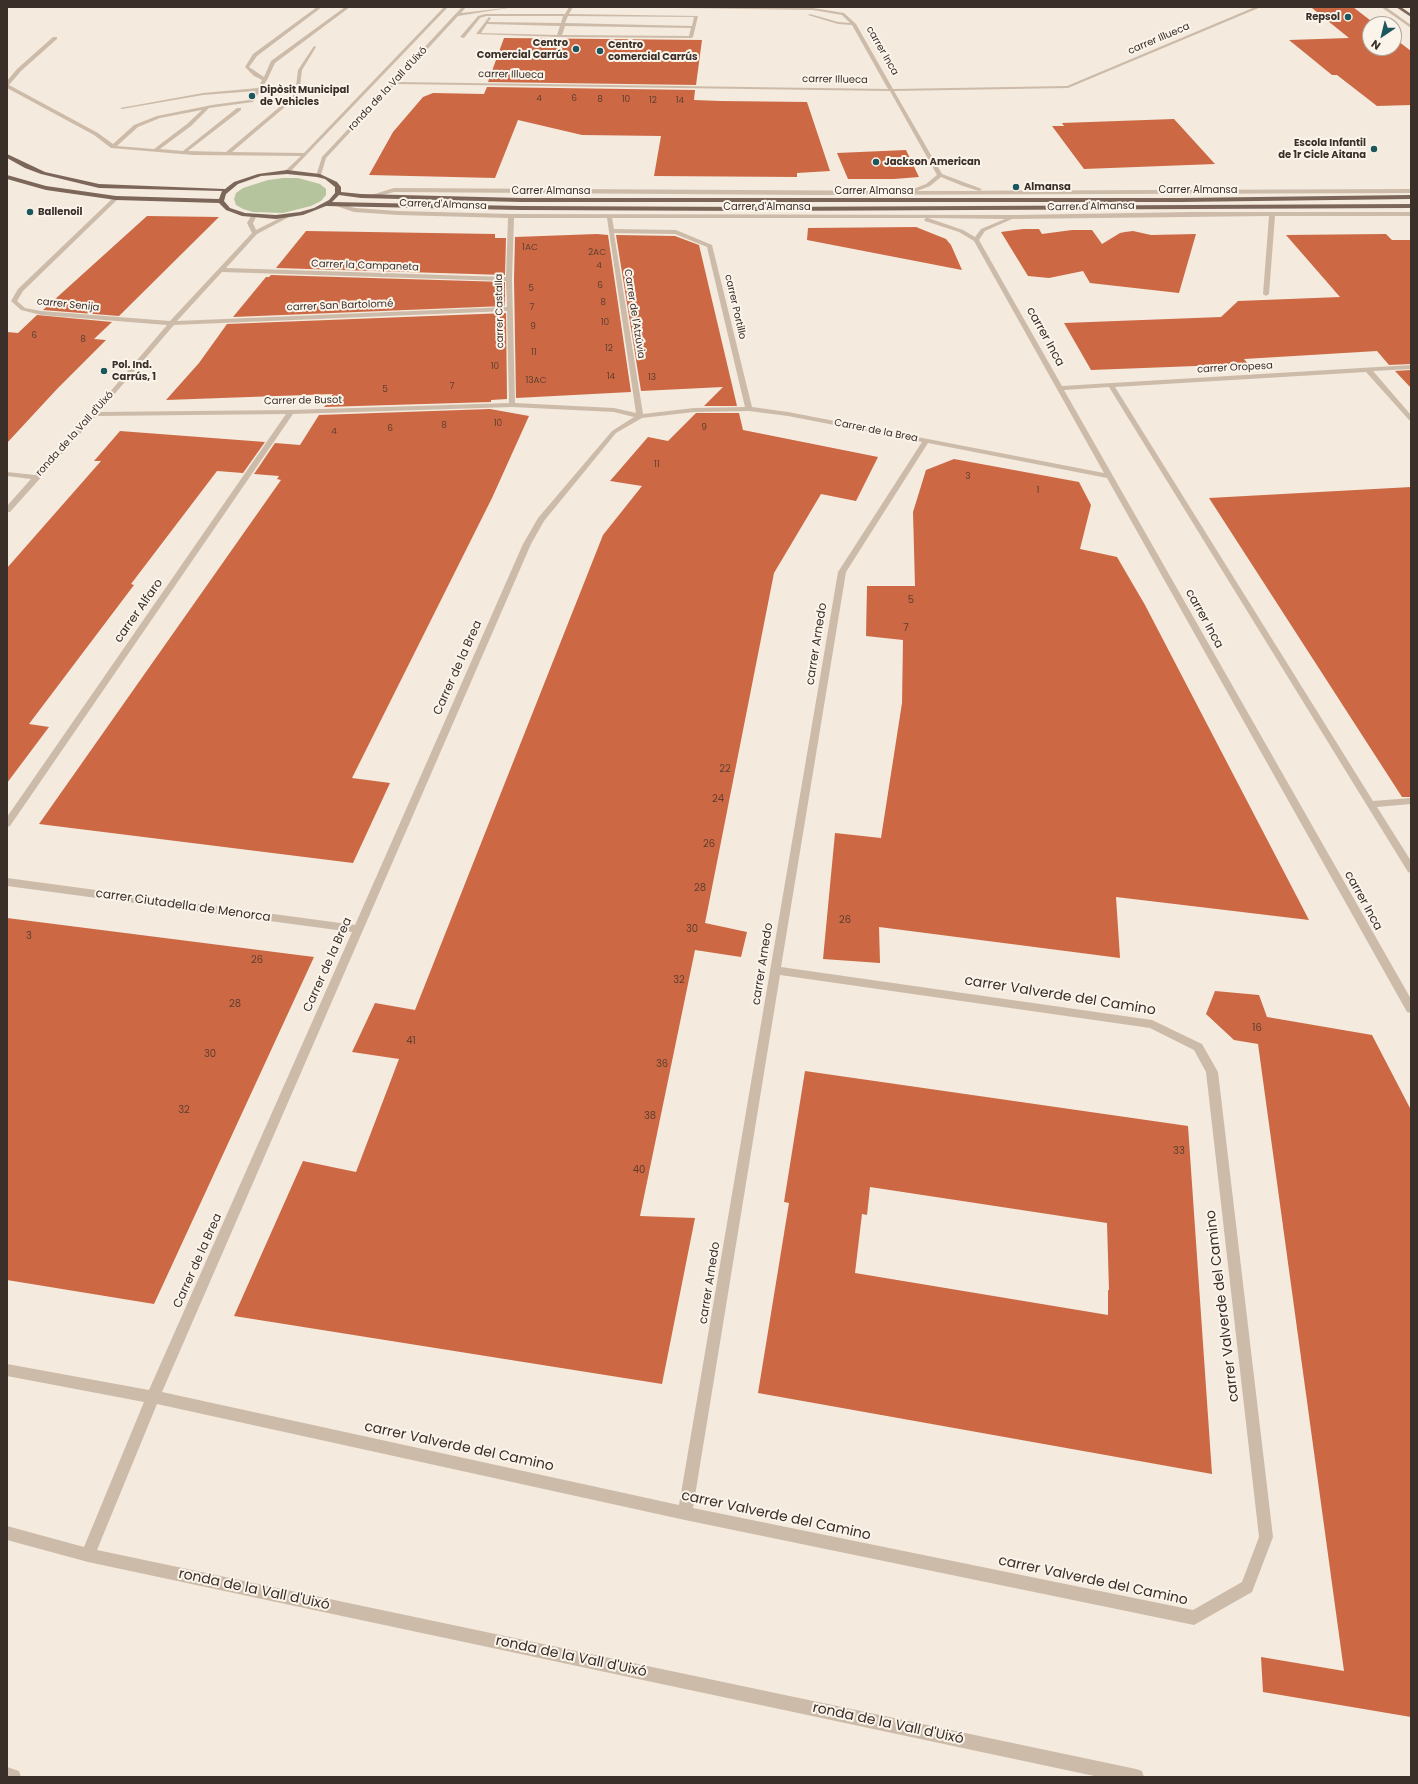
<!DOCTYPE html>
<html>
<head>
<meta charset="utf-8">
<style>
	body { margin:0 }
	#map { position:relative; width:1418px; height:1784px; overflow:hidden; background:#f4eade; font-family:Poppins,sans-serif }
	canvas { display:block }
	.frame { position:absolute; inset:0; border:8px solid #3a2f29; pointer-events:none }
	.north { position:absolute; left:1362px; top:16px; width:40px; height:40px; box-sizing:border-box; background:#fbf4eb; border:1px solid #aea59d; border-radius:50%; rotate:215deg; font-size:11px; font-weight:700; line-height:16px; text-align:center; color:#3a2f29 }
	.north::after { content:''; display:block; margin:auto; width:14px; height:18px; background:#1c575e; clip-path:polygon(50% 0,100% 100%,50% 72%,0 100%) }
</style>
</head>
<body>
<div id="map">
<canvas width="1418" height="1784"></canvas>
<div class="frame"></div>
<div class="north">N</div>
</div>
<script>
const context = document.querySelector('canvas').getContext('2d');
context.lineJoin = 'round';
function fillPath(path, color) { context.fillStyle = color; context.fill(path, 'evenodd'); }
const poly = rows => new Path2D(rows.map(r => 'M' + r).join(''));
function stroke(path, color, width, dash) { context.strokeStyle = color; context.lineWidth = width; context.lineCap = dash ? 'butt' : 'round'; context.setLineDash(dash || []); context.stroke(path); }
function label(font, color, halo, rows, align = 'center') {
  context.font = font + ' Poppins,sans-serif'; context.lineWidth = 4; context.setLineDash([]); context.textBaseline = 'middle'; context.strokeStyle = halo; context.fillStyle = color; for (const [text, x, y, turn = 0] of rows) {
    context.save(); context.translate(x, y); context.rotate((+turn || 0) * Math.PI / 180); context.textAlign = isNaN(turn) ? turn : align; if (halo) context.strokeText(text, 0, 0); context.fillText(text, 0, 0); context.restore();
  }
}
fillPath(poly([
	[283,178,298,178,320,184,326,189,326,195,321,201,311,206,283,213,253,212,243,209,236,205,234,199,236,193,243,188,268,180]
]), '#b6c49d');
fillPath(poly([
	[1353,7,1375,24,1370,24,1370,48,1394,48,1394,38,1411,51,1411,105,1377,106,1337,75,1332,75,1289,40,1349,38,1312,8],
	[504,38,702,40,696,85,488,82],
	[487,87,695,90,694,100,720,101,807,102,830,171,797,173,797,177,654,176,661,136,582,135,518,120,495,178,369,175,393,132,423,97,433,93,484,94],
	[1174,119,1215,164,1084,169,1052,126,1064,126,1062,123],
	[906,150,919,177,894,179,848,179,837,153],
	[147,216,219,217,119,316,43,310],
	[916,227,946,239,951,245,962,270,807,240,808,228],
	[1023,229,1039,229,1042,234,1072,230,1092,230,1102,244,1120,233,1125,232,1133,231,1151,235,1196,234,1179,293,1090,283,1083,271,1049,278,1028,276,1001,232],
	[306,231,495,234,495,238,506,238,505,275,276,268],
	[597,234,608,235,631,392,516,398,514,279,515,237],
	[1386,234,1392,240,1411,240,1411,364,1389,365,1377,351,1244,359,1248,364,1091,370,1064,323,1221,317,1238,301,1340,297,1286,235],
	[616,235,675,236,699,245,737,406,704,406,723,387,641,391],
	[271,275,505,282,505,306,233,317,266,277,269,277],
	[506,313,507,399,491,400,491,402,324,407,333,394,166,400,199,363,227,324],
	[37,315,112,322,94,339,106,340,57,389,7,443,7,332,18,333],
	[1411,370,1411,388,1395,371],
	[490,409,529,416,492,498,352,778,390,783,353,863,39,824,281,480,277,479,279,476,254,474,275,443,300,445,319,415],
	[696,413,739,413,743,430,878,457,856,501,821,494,774,573,705,923,747,932,741,957,695,950,640,1216,695,1218,662,1384,234,1316,303,1161,356,1172,399,1059,352,1052,375,1003,415,1010,603,535,642,486,610,481,648,437,668,441],
	[120,431,265,442,243,473,217,471,131,584,134,585,29,724,49,727,7,783,7,568,101,461,94,461],
	[954,459,1079,482,1091,505,1080,549,1117,557,1145,605,1309,920,1116,897,1120,958,879,927,880,963,823,959,835,833,881,838,902,703,903,640,866,636,867,586,915,586,913,512,926,470],
	[1411,487,1411,797,1402,797,1209,498],
	[7,918,314,957,154,1304,7,1280],
	[1215,991,1259,995,1267,1017,1372,1035,1411,1110,1411,1717,1263,1692,1261,1657,1344,1671,1258,1044,1234,1040,1206,1014],
	[805,1071,1188,1126,1212,1474,758,1393,789,1203,784,1202],
	[870,1187,1107,1223,1109,1290,1108,1290,1108,1315,855,1273,862,1214,867,1215]
]), '#cc6944');
fillPath(poly([
	[317,7,322,7,257,56,249,67,264,77,271,61,345,7,350,7,275,63,267,80,253,102,209,108,191,126,160,149,183,151,237,108,241,108,241,110,188,151,226,152,295,94,298,70,314,46,316,47,302,70,299,95,232,152,304,153,444,7,448,7,289,173,284,172,301,156,193,155,111,148,94,135,7,88,7,81,17,69,53,37,57,37,57,39,21,71,9,85,98,133,113,144,134,125,157,116,212,105,249,100,256,91,203,95,122,109,120,108,203,93,258,88,262,80,254,76,245,67,253,54,317,7],
	[202,110,187,124,154,149,117,146,138,127,160,118,202,110],
	[462,7,466,7,461,13,514,7,458,16,397,82,888,89,852,25,838,24,808,15,810,14,838,22,850,23,842,15,813,10,605,7,735,7,813,8,844,13,856,24,893,89,1067,86,1255,7,1261,7,1068,88,894,91,942,174,982,189,979,191,963,186,941,177,930,186,917,191,1411,189,1411,193,813,195,394,192,371,198,368,196,394,188,913,191,913,189,926,184,937,175,890,91,395,84,326,158,321,175,316,176,322,157,462,7],
	[569,7,573,7,569,14,698,16,693,37,691,38,559,37,476,34,489,17,491,18,488,22,561,23,563,16,486,16,480,18,464,38,460,37,478,16,485,14,565,14,569,7],
	[568,16,694,17,692,26,565,23,568,16],
	[487,24,560,26,557,35,481,33,487,24],
	[565,26,691,28,689,36,562,35,565,26],
	[1381,7,1386,7,1411,25,1411,28,1381,7],
	[114,197,119,198,23,291,17,301,25,308,41,311,170,321,252,233,247,223,251,216,253,215,256,217,253,223,256,230,286,215,291,216,257,234,226,268,506,277,508,218,398,215,354,212,336,206,335,205,338,203,355,208,398,211,511,214,1017,215,1191,212,1411,212,1411,216,1275,216,1269,294,1266,296,1263,294,1269,216,1012,219,985,231,979,240,1062,386,1411,365,1411,369,1373,371,1411,415,1411,421,1409,420,1366,372,1115,387,1373,801,1411,798,1411,804,1377,807,1411,861,1411,873,1408,872,1109,387,1064,390,1411,999,1411,1013,1407,1012,1107,478,928,443,846,572,781,967,1152,1020,1202,1044,1218,1072,1273,1537,1252,1592,1194,1625,685,1520,157,1404,97,1550,1136,1769,1142,1771,1144,1777,1099,1777,88,1562,7,1540,7,1526,84,1547,144,1402,7,1376,7,1364,149,1390,352,932,7,886,7,878,355,925,523,544,538,518,612,431,634,417,614,412,512,407,293,414,10,826,7,827,7,817,286,414,96,416,10,512,7,512,7,506,31,479,7,476,7,472,35,475,92,413,167,325,41,315,21,310,11,301,18,289,114,197],
	[514,218,607,218,636,413,614,408,515,403,512,279,514,218],
	[612,218,926,218,924,220,925,221,959,232,974,241,1104,473,788,412,752,407,712,245,676,230,614,229,612,218],
	[928,218,1005,219,981,229,975,237,963,230,928,218],
	[614,233,675,234,707,247,745,407,694,408,643,414,614,233],
	[222,272,506,281,507,307,177,321,222,272],
	[507,311,509,403,291,410,99,412,174,325,507,311],
	[749,411,788,416,922,442,838,572,679,1505,162,1392,531,544,544,521,616,433,642,418,694,412,749,411],
	[780,975,1150,1028,1194,1050,1206,1072,1259,1537,1242,1582,1193,1610,693,1508,780,975],
	[7,1767,19,1771,21,1777,7,1777,7,1767]
]), '#cdbba9');
fillPath(poly([
	[1396,7,1401,7,1411,14,1411,17,1396,7],
	[7,154,45,172,99,184,225,189,234,182,258,174,287,170,320,174,337,182,341,187,341,192,361,194,521,198,1181,198,1411,195,1411,199,1181,202,521,202,361,198,339,195,332,202,520,206,757,207,1411,204,1411,208,757,211,520,210,326,206,303,215,276,219,242,216,226,210,219,203,116,200,46,190,7,179,7,175,46,186,116,196,219,199,222,191,99,188,41,174,25,168,7,158,7,154],
	[287,174,317,177,325,179,335,187,335,193,329,200,314,208,300,212,276,215,245,213,230,208,224,201,226,194,238,184,261,176,287,174]
]), '#7c665a');
for (const [x, y, r, color] of [
	[1348,17,4,"#1c575e"],
	[576,49,4,"#1c575e"],
	[600,51,4,"#1c575e"],
	[252,96,4,"#1c575e"],
	[1374,149,4,"#1c575e"],
	[876,162,4,"#1c575e"],
	[1016,187,4,"#1c575e"],
	[30,212,4,"#1c575e"],
	[104,371,4,"#1c575e"]
]) { const dot = new Path2D(); dot.arc(x, y, r, 0, 2 * Math.PI); context.fillStyle = color; context.fill(dot); stroke(dot, '#fbf4eb', 1.5); }
label('9px', '#5e3e30', null, [
	["4",539,99],
	["6",574,99],
	["8",600,100],
	["10",626,100],
	["12",653,101],
	["14",680,101],
	["1AC",530,248],
	["2AC",597,253],
	["4",599,266],
	["6",600,286],
	["5",531,289],
	["8",603,303],
	["7",532,308],
	["10",605,323],
	["9",533,327],
	["6",34,336],
	["8",83,340],
	["12",609,349],
	["11",534,353],
	["10",495,367],
	["14",611,377],
	["13",652,378],
	["13AC",536,381],
	["7",452,387],
	["5",385,390],
	["10",498,424],
	["8",444,426],
	["9",704,428],
	["6",390,429],
	["4",334,432],
	["11",657,465],
	["3",968,477],
	["1",1038,491]
]);
label('bold 10px', '#3a2f29', '#fbf4eb', [
	["Repsol",1340,17,"right"],
	["Centro",568,43,"right"],
	["Comercial Carrús",568,55,"right"],
	["Centro",608,45],
	["comercial Carrús",608,57],
	["Dipòsit Municipal",260,90],
	["de Vehicles",260,102],
	["Escola Infantil",1366,143,"right"],
	["de 1r Cicle Aitana",1366,155,"right"],
	["Jackson American",884,162],
	["Almansa",1024,187],
	["Ballenoil",38,212],
	["Pol. Ind.",112,365],
	["Carrús, 1",112,377]
], 'left');
label('10px', '#3a2f29', '#fbf4eb', [
	["carrer Illueca",1159,39,-23],
	["carrer Inca",882,51,60],
	["carrer Illueca",511,75,1],
	["carrer Illueca",835,80,1],
	["ronda de la Vall d'Uixó",388,89,-47],
	["Carrer Almansa",1198,190],
	["Carrer Almansa",551,191],
	["Carrer Almansa",874,191],
	["Carrer d'Almansa",443,205,2],
	["Carrer d'Almansa",767,207],
	["Carrer d'Almansa",1091,207,-1],
	["Carrer la Campaneta",365,266,2],
	["carrer Senija",68,305,6],
	["carrer San Bartolomé",340,306,-2],
	["carrer Portillo",735,307,77],
	["carrer Castalla",500,311,-91],
	["Carrer de l'Atzúvia",634,314,81],
	["carrer Oropesa",1235,368,-3],
	["Carrer de Busot",303,401,-1],
	["Carrer de la Brea",876,431,11],
	["ronda de la Vall d'Uixó",75,434,-48]
]);
label('10px', '#5e3e30', null, [
	["5",911,600],
	["7",906,628],
	["22",725,769],
	["24",718,799],
	["26",709,844],
	["28",700,888],
	["26",845,920],
	["30",692,929],
	["3",29,936],
	["26",257,960],
	["32",679,980],
	["28",235,1004],
	["16",1257,1028],
	["41",411,1041],
	["30",210,1054],
	["36",662,1064],
	["32",184,1110],
	["38",650,1116],
	["33",1179,1151],
	["40",639,1170]
]);
label('12px', '#3a2f29', '#fbf4eb', [
	["carrer Inca",1045,337,61],
	["carrer Alfaro",139,611,-55],
	["carrer Inca",1204,619,61],
	["carrer Arnedo",817,644,-81],
	["Carrer de la Brea",458,668,-66],
	["carrer Inca",1363,901,61],
	["carrer Ciutadella de Menorca",183,906,8],
	["carrer Arnedo",763,964,-81],
	["Carrer de la Brea",328,965,-66],
	["Carrer de la Brea",198,1261,-66],
	["carrer Arnedo",710,1283,-81]
]);
label('14px', '#3a2f29', '#fbf4eb', [
	["carrer Valverde del Camino",1060,996,9],
	["carrer Valverde del Camino",1223,1306,-97],
	["carrer Valverde del Camino",459,1447,12],
	["carrer Valverde del Camino",776,1516,12],
	["carrer Valverde del Camino",1093,1581,12],
	["ronda de la Vall d'Uixó",254,1590,12],
	["ronda de la Vall d'Uixó",571,1657,12],
	["ronda de la Vall d'Uixó",888,1724,12]
]);
</script>
</body>
</html>
